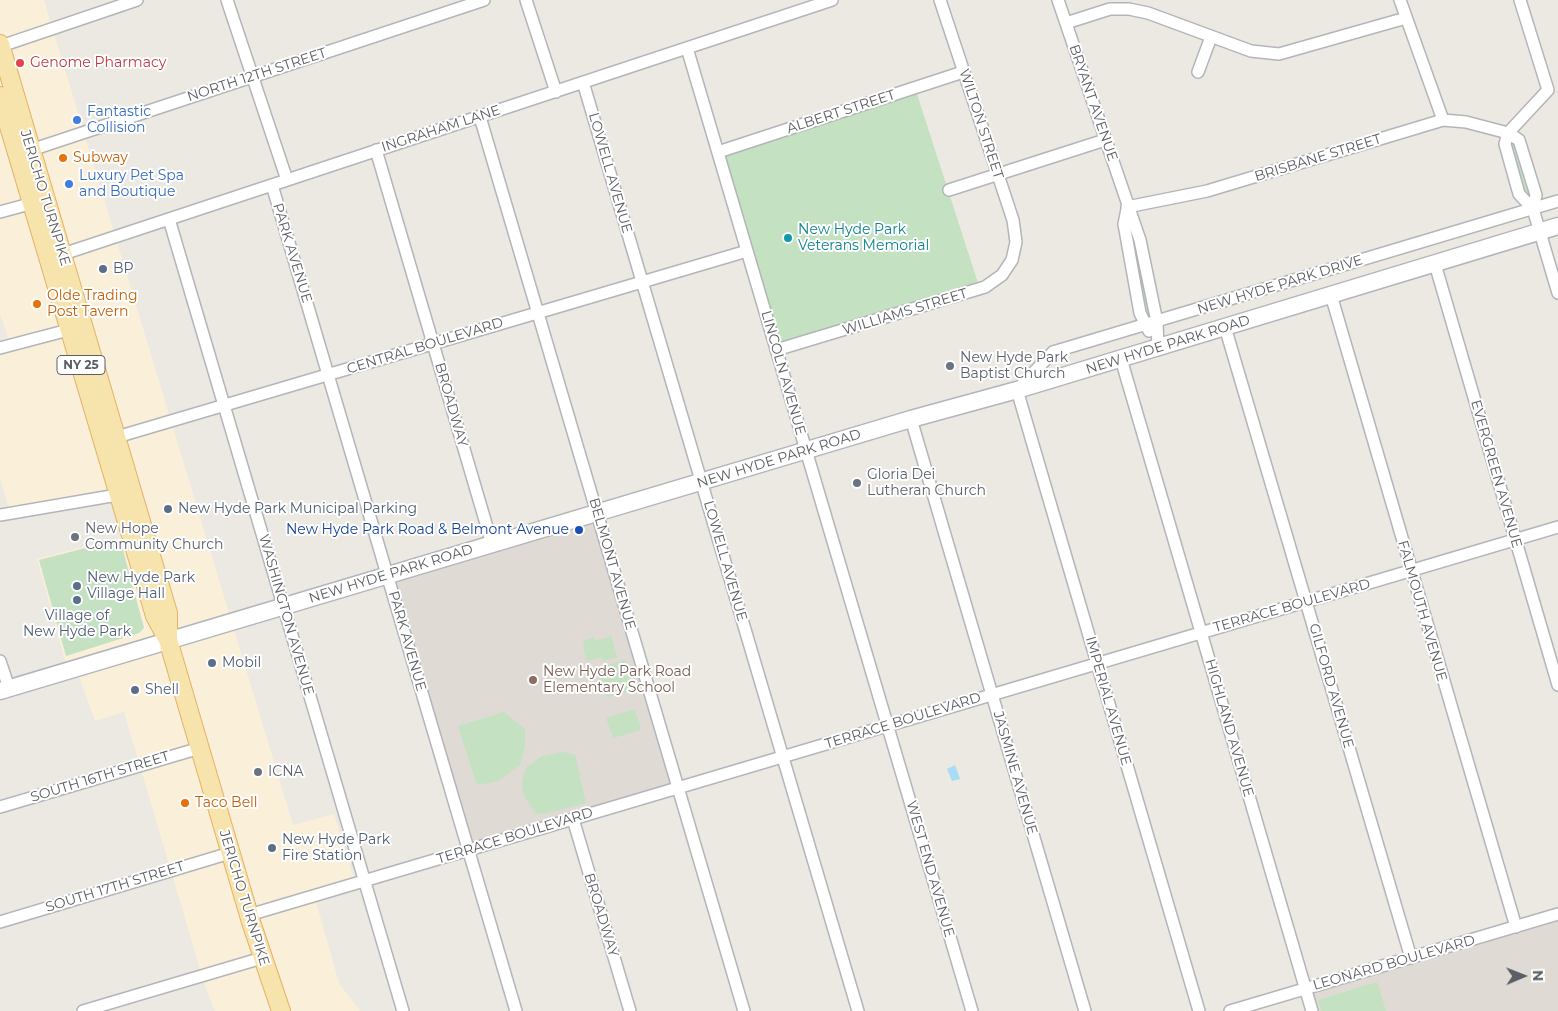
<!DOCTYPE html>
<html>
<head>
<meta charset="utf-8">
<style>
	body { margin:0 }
	#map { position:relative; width:1558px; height:1011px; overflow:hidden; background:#ece9e2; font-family:Montserrat,sans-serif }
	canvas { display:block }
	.north { position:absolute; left:1498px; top:951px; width:50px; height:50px; -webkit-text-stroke:4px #fff; paint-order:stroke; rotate:89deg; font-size:14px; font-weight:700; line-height:20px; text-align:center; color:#5b5e62 }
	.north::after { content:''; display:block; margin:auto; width:18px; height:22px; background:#5b5e62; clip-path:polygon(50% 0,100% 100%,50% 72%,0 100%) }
</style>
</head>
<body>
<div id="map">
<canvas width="1558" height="1011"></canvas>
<div class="north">N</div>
</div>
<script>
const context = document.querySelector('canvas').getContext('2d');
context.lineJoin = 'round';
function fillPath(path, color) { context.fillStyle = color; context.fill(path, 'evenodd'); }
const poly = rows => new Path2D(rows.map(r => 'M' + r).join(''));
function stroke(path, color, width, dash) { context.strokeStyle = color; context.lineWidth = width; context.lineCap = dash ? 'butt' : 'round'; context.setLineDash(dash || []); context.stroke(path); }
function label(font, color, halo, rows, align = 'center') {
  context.font = font + ' Montserrat,sans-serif'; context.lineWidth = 4; context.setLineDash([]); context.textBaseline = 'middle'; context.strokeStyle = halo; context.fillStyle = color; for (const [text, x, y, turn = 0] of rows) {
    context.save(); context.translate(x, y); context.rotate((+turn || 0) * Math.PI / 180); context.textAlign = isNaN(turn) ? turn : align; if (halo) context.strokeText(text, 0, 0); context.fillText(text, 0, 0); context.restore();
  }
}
fillPath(poly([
	[0,0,44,0,293,825,334,814,357,889,316,902,339,983,360,1011,215,1011,205,986,124,712,95,721,75,665,67,667,37,559,129,535,117,492,9,508,0,479,0,343,9,341,0,314]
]), '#faefd9');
fillPath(poly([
	[597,513,676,786,470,847,390,574],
	[1558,920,1558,1011,1316,1011,1310,992]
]), '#dfdad4');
fillPath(poly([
	[916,91,978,283,779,344,722,155],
	[1509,135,1518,140,1534,195,1532,206,1521,194],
	[1128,213,1153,307,1150,322,1141,311],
	[120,539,144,628,139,633,66,656,39,560],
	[611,636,617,657,603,661,601,657,587,661,583,647,585,640,594,637,595,641],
	[625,660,633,690,606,697,598,668],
	[635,709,641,730,613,738,606,718],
	[504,712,525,729,525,746,520,765,498,781,477,785,458,726],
	[564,752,575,755,586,803,544,814,535,813,523,793,522,782,526,768,542,756],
	[1377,982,1386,1011,1321,1011,1318,1000]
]), '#c4e1c1');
fillPath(poly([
	[955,765,960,779,952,781,947,769]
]), '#a8dcf7');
const minor = poly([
	[227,0,287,180],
	[526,0,556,92],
	[1058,0,1140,240,1157,322,1158,348],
	[1400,0,1443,120],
	[1066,23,1110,9,1129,9,1148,13,1251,51,1279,54,1406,18],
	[1,46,137,0],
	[687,48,972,1011],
	[1198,72,1211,37],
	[583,82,858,1011],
	[480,117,744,1011],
	[31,150,484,0],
	[376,150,492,544],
	[718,152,963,72],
	[272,185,516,1011],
	[949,190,1105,140],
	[1127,207,1207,191,1443,120,1466,122,1508,133,1519,140,1536,195,1533,209,1519,194,1505,144,1508,133,1548,90,1520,0],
	[1127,209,1124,224,1140,313,1149,331],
	[1533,209,1558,293],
	[0,212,37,202],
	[169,219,403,1011],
	[57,256,832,0],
	[1435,264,1558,685],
	[1331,295,1516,927],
	[1225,327,1411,958],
	[0,348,76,328],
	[776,350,985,287,1002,275,1012,260,1016,242,1013,220,940,0],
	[1121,359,1312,1011],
	[911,419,1085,1011],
	[110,439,747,251],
	[0,515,123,494],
	[0,661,9,688],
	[0,807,200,748],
	[573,819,630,1011],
	[249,915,1558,527],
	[0,922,230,853],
	[83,1011,262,958],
	[1199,1011,1017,390,1053,352,1558,201],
	[1230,1011,1558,914]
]);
const secondary = poly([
	[0,691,911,419,1017,390,1558,226]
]);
const primary = poly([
	[0,44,168,613,168,640],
	[0,96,155,616,168,640,251,922,281,1011]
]);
stroke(minor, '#b3b5b8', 14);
stroke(secondary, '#b2b5b9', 19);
stroke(primary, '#e3b264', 20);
stroke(minor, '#fff', 11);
stroke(secondary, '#fff', 16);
stroke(primary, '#f7e3ac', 18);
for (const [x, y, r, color] of [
	[20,63,5,"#e0444e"],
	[77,120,5,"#3f7fe0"],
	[63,158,5,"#e8710a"],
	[69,184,5,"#3f7fe0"],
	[788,238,5,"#0f9aa8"],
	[103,269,5,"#5c6f8a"],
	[37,304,5,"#e8710a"],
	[950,366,5,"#6b7280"],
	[857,483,5,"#6b7280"],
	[168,509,5,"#5c6f8a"],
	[579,530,5,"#1a4fb4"],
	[75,537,5,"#6b7280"],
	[77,586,5,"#5c6f8a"],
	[77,600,5,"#5c6f8a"],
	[212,663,5,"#5c6f8a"],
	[533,680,5,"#8d6e63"],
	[135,690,5,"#5c6f8a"],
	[258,772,5,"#6b7280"],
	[185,803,5,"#e8710a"],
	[272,848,5,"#5c6f8a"]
]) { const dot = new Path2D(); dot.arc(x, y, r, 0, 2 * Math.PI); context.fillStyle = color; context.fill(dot); stroke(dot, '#fff', 2); }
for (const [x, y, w] of [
	[81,365,48]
]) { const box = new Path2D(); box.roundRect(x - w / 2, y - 9.5, w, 19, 4); context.fillStyle = '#fff'; context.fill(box); stroke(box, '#5b5e62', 1); }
label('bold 12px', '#5b5e62', null, [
	["NY 25",81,365]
]);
label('14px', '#be3a42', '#fff', [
	["Genome Pharmacy",30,63]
], 'left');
label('14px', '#5b5e62', '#fff', [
	["NORTH 12TH STREET",257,75,-18],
	["BRYANT AVENUE",1093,103,71],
	["ALBERT STREET",841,112,-18],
	["WILTON STREET",981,124,72],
	["INGRAHAM LANE",441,129,-18],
	["BRISBANE STREET",1318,158,-17],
	["LOWELL AVENUE",610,173,74],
	["JERICHO TURNPIKE",45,198,73],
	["PARK AVENUE",292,253,73],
	["NEW HYDE PARK DRIVE",1280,285,-17],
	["WILLIAMS STREET",905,312,-17],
	["NEW HYDE PARK ROAD",1168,345,-17],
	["CENTRAL BOULEVARD",425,346,-17],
	["LINCOLN AVENUE",783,373,74],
	["BROADWAY",451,405,74],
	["NEW HYDE PARK ROAD",779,459,-17],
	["EVERGREEN AVENUE",1496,474,74],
	["LOWELL AVENUE",725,561,74],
	["BELMONT AVENUE",612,564,74],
	["NEW HYDE PARK ROAD",391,574,-17],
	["TERRACE BOULEVARD",1292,606,-16],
	["FALMOUTH AVENUE",1422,611,74],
	["WASHINGTON AVENUE",286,615,74],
	["PARK AVENUE",407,641,74],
	["GILFORD AVENUE",1331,686,74],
	["IMPERIAL AVENUE",1108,701,74],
	["TERRACE BOULEVARD",903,721,-17],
	["HIGHLAND AVENUE",1229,728,74],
	["JASMINE AVENUE",1015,773,74],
	["SOUTH 16TH STREET",100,777,-17],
	["TERRACE BOULEVARD",515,836,-17],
	["WEST END AVENUE",930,869,74],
	["SOUTH 17TH STREET",115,887,-17],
	["JERICHO TURNPIKE",244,898,73],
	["BROADWAY",601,915,73],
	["LEONARD BOULEVARD",1394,963,-16]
]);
label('14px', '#366cbe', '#fff', [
	["Fantastic",87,112],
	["Collision",87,128],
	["Luxury Pet Spa",79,176],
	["and Boutique",79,192]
], 'left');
label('14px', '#c56008', '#fff', [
	["Subway",73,158],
	["Olde Trading",47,296],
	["Post Tavern",47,312],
	["Taco Bell",195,803]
], 'left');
label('14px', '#0d838f', '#fff', [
	["New Hyde Park",798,230],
	["Veterans Memorial",798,246]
], 'left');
label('14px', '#4e5e75', '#fff', [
	["BP",113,269],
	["New Hyde Park Municipal Parking",178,509],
	["New Hyde Park",87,578],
	["Village Hall",87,594],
	["Village of",77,616,"center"],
	["New Hyde Park",77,632,"center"],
	["Mobil",222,663],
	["Shell",145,690],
	["New Hyde Park",282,840],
	["Fire Station",282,856]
], 'left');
label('14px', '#5b616d', '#fff', [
	["New Hyde Park",960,358],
	["Baptist Church",960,374],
	["Gloria Dei",867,475],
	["Lutheran Church",867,491],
	["New Hope",85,529],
	["Community Church",85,545],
	["ICNA",268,772]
], 'left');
label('14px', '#164399', '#fff', [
	["New Hyde Park Road & Belmont Avenue",569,530]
], 'right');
label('14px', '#785e54', '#fff', [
	["New Hyde Park Road",543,672],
	["Elementary School",543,688]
], 'left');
</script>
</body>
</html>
